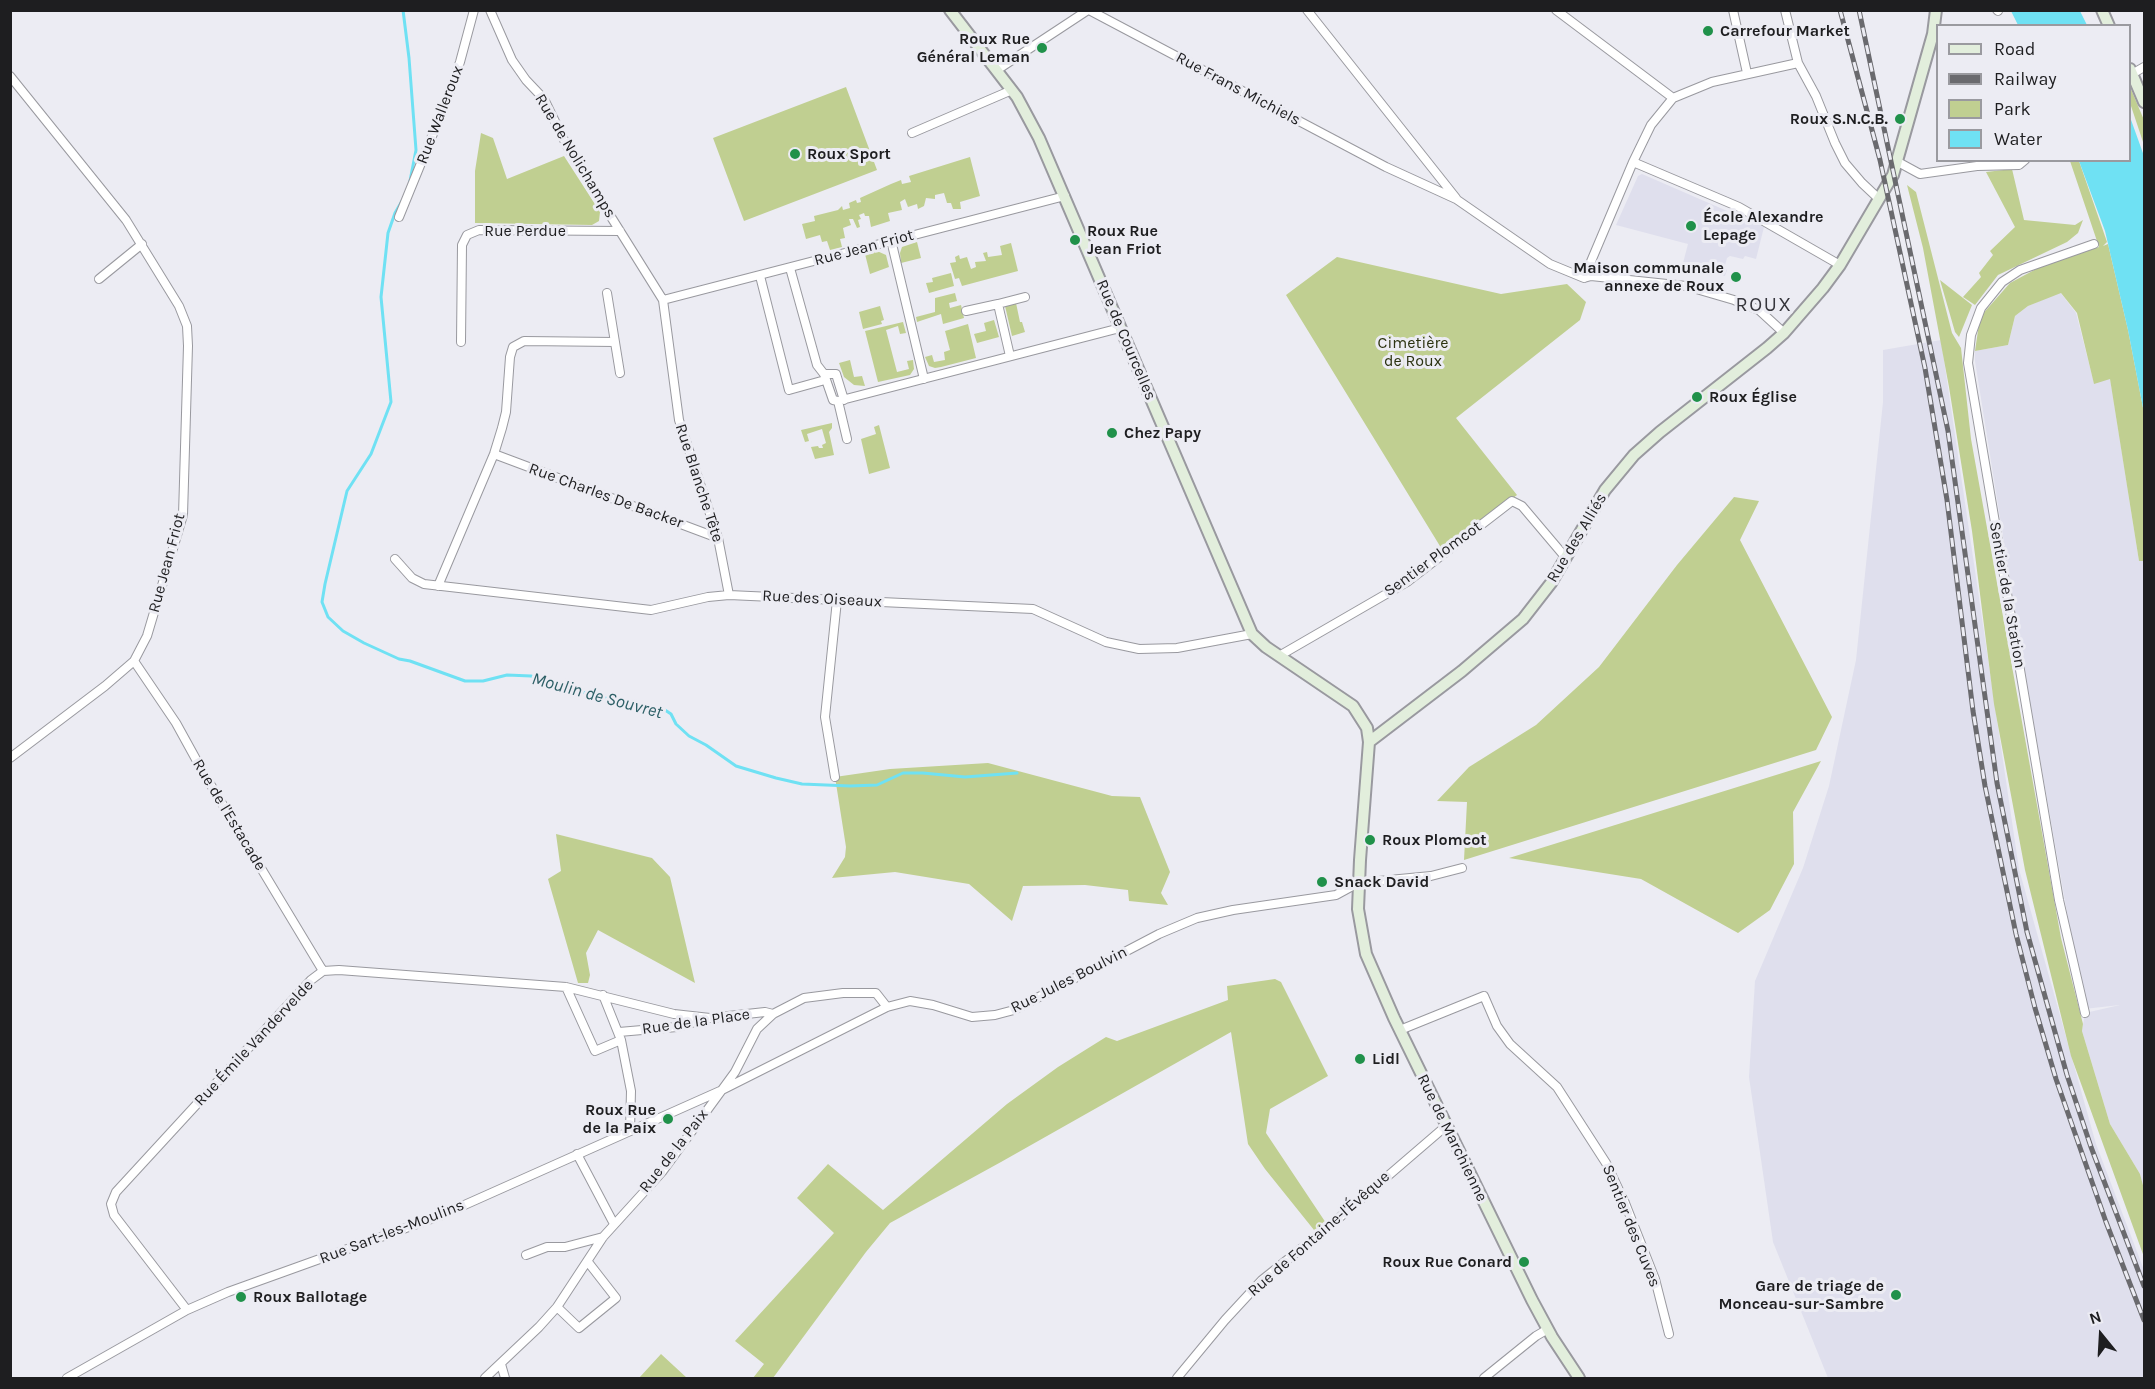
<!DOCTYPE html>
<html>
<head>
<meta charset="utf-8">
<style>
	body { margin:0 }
	#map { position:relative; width:2155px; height:1389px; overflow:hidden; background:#ececf3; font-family:Karla,sans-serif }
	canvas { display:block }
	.frame { position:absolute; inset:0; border:12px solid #1e1e20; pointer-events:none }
	.legend { position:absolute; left:1936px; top:24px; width:195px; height:138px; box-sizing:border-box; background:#ececf3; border:2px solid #9a9a9f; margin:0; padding:8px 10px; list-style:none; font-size:18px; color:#1e1e20 }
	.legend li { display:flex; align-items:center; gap:12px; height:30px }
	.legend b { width:30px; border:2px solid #9a9a9f }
	.north { position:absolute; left:2071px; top:1305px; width:60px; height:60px; -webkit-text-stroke:4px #ececf3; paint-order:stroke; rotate:342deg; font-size:16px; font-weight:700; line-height:24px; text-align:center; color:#1e1e20 }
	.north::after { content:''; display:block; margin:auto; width:21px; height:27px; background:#1e1e20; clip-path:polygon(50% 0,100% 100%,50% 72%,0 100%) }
</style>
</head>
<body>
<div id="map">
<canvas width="2155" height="1389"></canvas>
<div class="frame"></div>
<ul class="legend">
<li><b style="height:8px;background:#e2eedc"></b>Road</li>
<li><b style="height:8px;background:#6a6a6e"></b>Railway</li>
<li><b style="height:16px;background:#c0cf91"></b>Park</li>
<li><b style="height:16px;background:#6fe1f3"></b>Water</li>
</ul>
<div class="north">N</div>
</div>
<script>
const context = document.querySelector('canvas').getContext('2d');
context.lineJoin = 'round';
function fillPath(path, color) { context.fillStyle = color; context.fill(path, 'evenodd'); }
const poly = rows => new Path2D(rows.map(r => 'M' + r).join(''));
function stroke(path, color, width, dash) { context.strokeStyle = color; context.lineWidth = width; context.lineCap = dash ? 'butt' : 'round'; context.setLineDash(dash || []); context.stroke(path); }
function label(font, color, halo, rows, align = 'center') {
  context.font = font + ' Karla,sans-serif'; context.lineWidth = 6; context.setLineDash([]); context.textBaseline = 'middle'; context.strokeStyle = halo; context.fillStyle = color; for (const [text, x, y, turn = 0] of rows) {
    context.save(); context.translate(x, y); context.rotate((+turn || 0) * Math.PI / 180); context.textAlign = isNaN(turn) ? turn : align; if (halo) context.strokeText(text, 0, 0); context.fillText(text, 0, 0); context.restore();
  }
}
fillPath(poly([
	[1642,174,1764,227,1756,259,1745,256,1743,259,1730,256,1727,258,1724,269,1727,270,1725,276,1690,267,1690,265,1683,263,1688,244,1616,225,1638,176],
	[2060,292,2076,313,2094,383,2110,378,2139,561,2144,561,2144,1189,2140,1174,2110,1124,2082,1031,2085,1013,2120,1005,2084,1009,2025,674,1975,361,1975,351,2008,345,2015,316,2028,306],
	[1941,340,2019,869,2096,1144,2144,1270,2144,1378,1828,1378,1773,1242,1749,1077,1755,981,1803,868,1829,786,1856,660,1883,402,1883,350]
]), '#dfdfed');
fillPath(poly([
	[846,87,877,170,744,221,713,138],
	[2130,87,2144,120,2144,145,2130,103],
	[481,133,493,138,507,179,564,156,600,212,599,221,592,225,475,223,475,171],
	[970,157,980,196,960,202,961,209,953,209,951,203,947,203,944,193,935,195,935,199,926,198,924,206,918,209,917,204,908,207,905,199,900,202,902,210,888,213,890,221,871,227,869,216,865,216,864,213,859,215,861,219,858,220,860,227,857,228,853,219,849,219,851,225,843,228,845,238,840,239,842,247,830,250,827,241,822,242,820,235,806,239,802,224,815,221,814,216,838,210,842,206,843,210,850,208,849,203,856,200,857,203,861,202,860,198,891,184,901,180,902,184,911,182,909,176],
	[2070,161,2079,161,2107,242,2103,246,2108,244,2128,330,2144,413,2144,561,2139,561,2110,379,2094,384,2077,313,2061,293,2028,306,2015,316,2008,345,1975,351,1980,317,2010,283,2038,268,2099,247],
	[2012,169,2024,220,2075,225,2083,220,2078,233,2067,242,1998,275,1975,305,1963,297,1981,277,1979,273,1993,255,1990,251,2015,227,1986,172],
	[1907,185,1916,192,1952,333,1961,348,1971,439,2061,938,2083,1024,2082,1031,2110,1124,2140,1174,2144,1189,2144,1257,2071,1056,2025,870,1994,704,1972,531,1949,387,1923,248],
	[917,242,921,258,901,263,900,253,902,247],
	[1011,243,1018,271,962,286,959,278,955,279,950,263,956,262,955,257,959,255,960,259,967,257,971,269,976,267,975,262,986,261,983,253,987,252,988,257,1002,255,1000,246],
	[877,251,886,255,889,267,870,274,865,254],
	[1337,257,1501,294,1567,284,1586,302,1580,320,1456,418,1517,495,1443,551,1286,295],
	[951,273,954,286,929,293,926,283,933,282,932,278],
	[1940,280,1972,305,1959,337,1955,332],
	[955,293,957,301,949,303,950,308,961,305,964,318,943,324,941,314,917,322,916,317,935,312,935,298],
	[1016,303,1020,322,1022,322,1025,332,1012,336,1005,306],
	[880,306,884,320,881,321,882,324,863,329,859,312],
	[994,320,999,337,977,343,974,334,986,331,984,323],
	[903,322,906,333,900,334,898,326,886,330,897,372,909,369,907,361,913,360,914,369,910,375,878,382,865,331],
	[968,324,976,358,941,367,935,368,929,366,925,357,932,355,934,362,945,360,944,352,950,350,945,331],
	[850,360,854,377,862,376,865,386,854,385,844,377,839,363],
	[832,423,832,428,829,432,834,455,815,459,811,447,818,446,819,448,823,448,822,445,826,443,822,429,807,434,809,441,805,442,801,430],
	[879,425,890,468,869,474,861,439,876,434,874,427],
	[1734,497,1759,501,1740,540,1832,717,1816,750,1464,860,1467,802,1437,801,1469,767,1536,725,1599,667,1677,565],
	[1821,761,1793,812,1794,864,1770,910,1738,933,1641,879,1509,858],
	[988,763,1112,796,1140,797,1170,872,1161,893,1168,905,1129,901,1128,890,1085,885,1023,886,1012,921,969,884,895,872,832,878,845,857,846,847,835,777,890,769],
	[556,834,652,858,670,877,695,983,598,930,586,953,590,975,588,983,578,983,548,879,561,871],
	[1275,979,1281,982,1328,1076,1270,1109,1266,1133,1326,1223,1314,1230,1265,1169,1248,1144,1231,1032,1001,1162,890,1223,866,1252,773,1378,753,1378,764,1364,735,1341,834,1233,797,1198,828,1164,883,1210,1007,1104,1058,1067,1106,1037,1117,1041,1228,1000,1227,986],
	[661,1354,687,1378,639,1378]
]), '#c0cf91');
fillPath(poly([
	[2011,11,2080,11,2087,25,2018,25],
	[2130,117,2144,156,2144,413,2128,330,2105,231,2079,161,2130,160]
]), '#6fe1f3');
stroke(poly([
	[403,10,409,58,416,150,410,181],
	[402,201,395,213,388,233,381,297,391,402,371,454,347,491,325,584,322,602,328,617,343,631,364,643,399,659,410,661,465,681,483,681,507,675,531,676,563,687,644,708,654,711,665,710,671,714,676,724,689,736,706,745,736,766,776,778,802,784,850,786,877,785,903,773,923,773,965,777,1017,773]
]), '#6fe1f3', 3);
const street = poly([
	[490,10,512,60,526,80,544,99,568,148,663,300,679,420,718,538,729,595],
	[1089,10,1386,167,1456,199,1550,264,1584,278],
	[1307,10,1456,198],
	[1556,10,1673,98],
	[1733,10,1747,73],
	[1785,10,1798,63,1816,96,1835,143,1845,163,1862,183,1879,199],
	[1997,10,1998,11],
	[997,70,1088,10],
	[2132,74,2144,67],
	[10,76,126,220,179,306,187,326,188,346,183,515,147,636,134,661,105,686,10,758],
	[912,133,1012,90],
	[1633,162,1739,207,1840,265],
	[1898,162,1920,174,1977,166,2019,165,2025,160],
	[399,217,448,97,460,62,474,10],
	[891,240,924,379],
	[790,268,817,365,824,374,833,400,838,401,1120,328],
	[760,276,789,390,825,380],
	[1584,278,1633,162,1651,125,1673,98,1712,82,1798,63],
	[1584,278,1591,276,1686,286,1734,300,1759,310,1784,333],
	[99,279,142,244],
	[607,293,620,373],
	[663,300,1065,196],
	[966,311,998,304],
	[461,342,462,245,467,235,479,230,620,231],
	[1010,356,998,304,1025,297],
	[824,374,836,374,844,400],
	[838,401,847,439],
	[494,454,718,538],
	[395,559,412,578,424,584,651,610,708,597,729,595,1033,609,1106,642,1139,649,1177,648,1252,634],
	[438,586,494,454,502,428,506,412,510,357,513,347,524,341,615,342],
	[1279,656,1407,582,1512,501,1522,506,1566,558],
	[134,661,176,723,203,772,323,971],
	[835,777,825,717,837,600],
	[566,987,595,1051,621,1040],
	[603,995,621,1040,631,1091,630,1131],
	[2085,1013,2059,900,1968,363,1971,335,1981,308,2002,282,2020,270,2094,244],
	[1400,1030,1484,996,1497,1026,1510,1044,1557,1087,1606,1163,1625,1203,1655,1279,1669,1334],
	[619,1032,677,1027,710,1018,765,1012,773,1014],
	[577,1154,614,1224],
	[526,1255,547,1247,565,1247,603,1237],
	[557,1307,579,1328,616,1298,588,1262],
	[187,1310,114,1215,111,1204,116,1192,311,980,323,971,339,970,566,987,674,1014,710,1018],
	[501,1364,505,1378],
	[67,1378,187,1310,228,1292,442,1215,720,1091,887,1007,910,1001,933,1005,972,1017,995,1015,1014,1010,1159,934,1197,918,1233,910,1336,895,1358,883,1431,876,1462,868],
	[485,1378,539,1327,557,1307,603,1237,662,1172,735,1072,757,1029,773,1014,804,998,843,993,876,993,887,1007],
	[1177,1378,1225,1320,1262,1280,1332,1224,1446,1126],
	[1484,1378,1536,1336,1548,1329]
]);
const secondary = poly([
	[950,10,1017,97,1039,138,1252,634,1266,647,1353,706,1367,728,1369,742,1360,860,1358,909,1366,954,1394,1018,1532,1300,1552,1337,1579,1378],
	[2102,10,2109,26],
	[2130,69,2144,102],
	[1369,742,1462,671,1523,619,1551,583,1605,490,1634,455,1660,432,1767,348,1784,333,1823,288,1840,265,1893,175,1933,34,1936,10]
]);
stroke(street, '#99999f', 10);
stroke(secondary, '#99999f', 14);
stroke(street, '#fff', 8);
stroke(secondary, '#e2eedc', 10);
const rail = poly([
	[1840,10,1880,160,1925,368,1947,500,1973,711,1985,786,2016,934,2035,1008,2056,1079,2106,1222,2144,1320],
	[1859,10,1948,431,1997,783,2027,932,2067,1075,2091,1147,2144,1286]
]);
stroke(rail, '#6a6a6e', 5);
stroke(rail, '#ececf3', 3, [9]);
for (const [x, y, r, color] of [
	[1708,31,6,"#20914a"],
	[1042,48,6,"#20914a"],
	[1900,119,6,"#20914a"],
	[795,154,6,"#20914a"],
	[1691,226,6,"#20914a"],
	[1075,240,6,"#20914a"],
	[1736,277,6,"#20914a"],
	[1697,397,6,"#20914a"],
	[1112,433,6,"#20914a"],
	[1370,840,6,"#20914a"],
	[1322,882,6,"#20914a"],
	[1360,1059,6,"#20914a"],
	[668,1119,6,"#20914a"],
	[1524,1262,6,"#20914a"],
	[1896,1295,6,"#20914a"],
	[241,1297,6,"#20914a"]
]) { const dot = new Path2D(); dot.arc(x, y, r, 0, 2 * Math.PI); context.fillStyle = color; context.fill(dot); stroke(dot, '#ececf3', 2); }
label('bold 16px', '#1e1e20', '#ececf3', [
	["Carrefour Market",1720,31],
	["Roux Rue",1030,39,"right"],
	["Général Leman",1030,57,"right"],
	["Roux S.N.C.B.",1888,119,"right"],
	["Roux Sport",807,154],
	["École Alexandre",1703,217],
	["Lepage",1703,235],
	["Roux Rue",1087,231],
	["Jean Friot",1087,249],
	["Maison communale",1724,268,"right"],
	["annexe de Roux",1724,286,"right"],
	["Roux Église",1709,397],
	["Chez Papy",1124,433],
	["Roux Plomcot",1382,840],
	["Snack David",1334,882],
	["Lidl",1372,1059],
	["Roux Rue",656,1110,"right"],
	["de la Paix",656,1128,"right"],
	["Roux Rue Conard",1512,1262,"right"],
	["Gare de triage de",1884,1286,"right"],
	["Monceau-sur-Sambre",1884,1304,"right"],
	["Roux Ballotage",253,1297]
], 'left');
label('16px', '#1e1e20', '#ececf3', [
	["Rue Frans Michiels",1238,89,28],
	["Rue Walleroux",440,115,-69],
	["Rue de Nolichamps",575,156,59],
	["Rue Perdue",525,231],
	["Rue Jean Friot",864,248,-15],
	["Rue de Courcelles",1126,340,67],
	["Rue Blanche Tête",699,483,72],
	["Rue Charles De Backer",606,496,20],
	["Rue des Alliés",1577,538,-59],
	["Sentier Plomcot",1433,559,-36],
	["Rue Jean Friot",167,563,-75],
	["Sentier de la Station",2007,595,80],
	["Rue des Oiseaux",822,599,3],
	["Rue de l'Estacade",229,815,59],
	["Rue Jules Boulvin",1069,980,-27],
	["Rue de la Place",696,1022,-8],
	["Rue Émile Vandervelde",254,1043,-47],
	["Rue de Marchienne",1452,1138,64],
	["Rue de la Paix",674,1151,-52],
	["Sentier des Cuves",1631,1226,68],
	["Rue Sart-les-Moulins",392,1232,-21],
	["Rue de Fontaine-l'Évêque",1319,1234,-41]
]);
label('16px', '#2c3311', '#ececf3', [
	["Cimetière",1413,343],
	["de Roux",1413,361]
]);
label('italic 18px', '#2d5f66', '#ececf3', [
	["Moulin de Souvret",597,696,15]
]);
context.letterSpacing = '1.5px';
label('20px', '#36363c', '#ececf3', [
	["ROUX",1764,305]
]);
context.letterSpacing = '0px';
</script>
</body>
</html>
